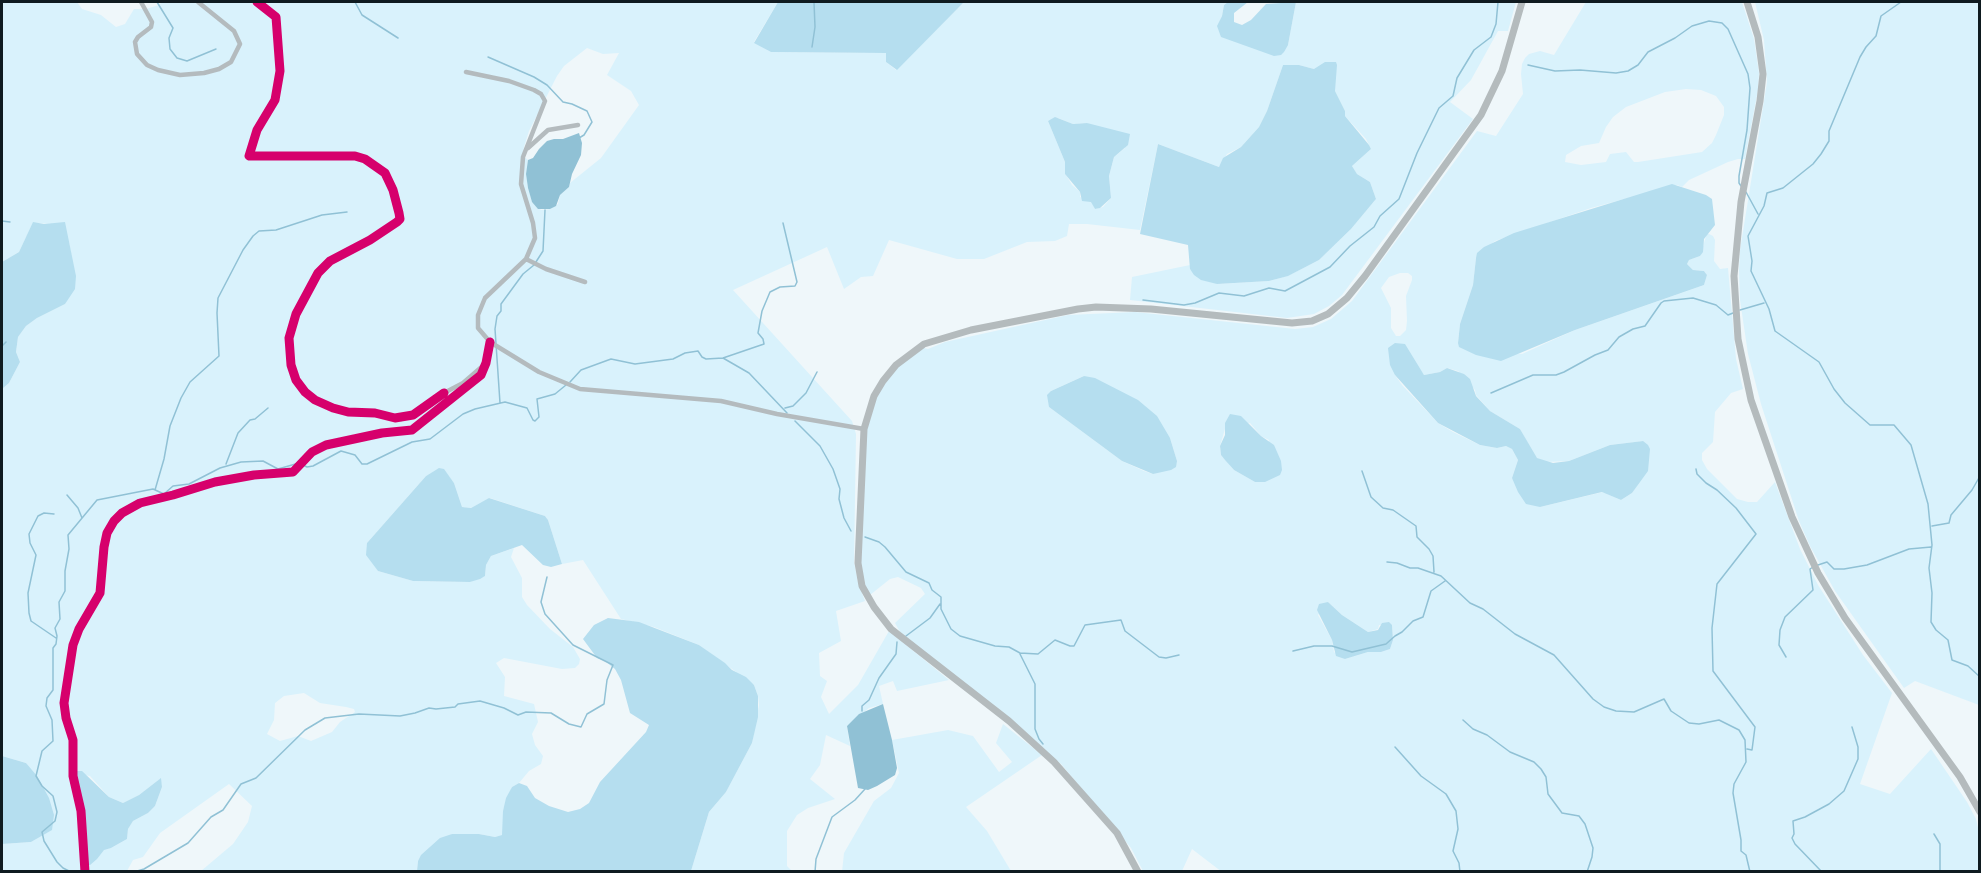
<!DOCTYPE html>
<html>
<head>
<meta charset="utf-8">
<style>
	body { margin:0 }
	#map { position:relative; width:1981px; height:873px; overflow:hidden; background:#eff7fa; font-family:Arial,sans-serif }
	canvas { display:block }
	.frame { position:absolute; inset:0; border:3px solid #0f1b20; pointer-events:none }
</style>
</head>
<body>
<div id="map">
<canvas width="1981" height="873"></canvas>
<div class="frame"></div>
</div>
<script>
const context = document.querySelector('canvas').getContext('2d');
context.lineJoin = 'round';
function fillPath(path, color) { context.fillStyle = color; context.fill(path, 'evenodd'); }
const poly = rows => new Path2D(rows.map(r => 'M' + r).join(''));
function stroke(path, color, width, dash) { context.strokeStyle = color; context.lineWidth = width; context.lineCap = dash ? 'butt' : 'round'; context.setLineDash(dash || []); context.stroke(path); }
fillPath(poly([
	[2,2,77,2,82,9,101,15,116,27,125,24,134,9,146,9,159,5,162,2,778,2,754,42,771,52,886,53,886,62,896,70,964,2,1228,2,1224,5,1222,16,1218,26,1288,45,1296,2,1516,2,1508,31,1498,31,1471,80,1450,102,1473,119,1342,295,1329,306,1314,314,1287,318,1130,300,1132,277,1190,265,1190,269,1217,284,1269,281,1287,276,1319,260,1351,229,1376,199,1370,182,1357,174,1352,166,1371,149,1366,139,1345,116,1345,111,1335,91,1314,69,1299,65,1283,65,1267,111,1259,127,1241,147,1227,154,1219,167,1158,144,1140,230,1087,224,1069,224,1067,236,1055,241,1027,242,984,259,957,259,889,240,873,276,861,277,844,289,827,247,733,290,852,421,856,434,854,562,858,582,865,601,836,611,841,641,819,653,820,676,827,681,821,697,829,714,858,685,889,631,949,680,897,691,893,681,879,686,883,704,869,708,847,726,850,746,826,735,820,765,810,779,835,799,808,808,797,815,787,831,787,866,792,871,691,871,709,812,726,792,752,743,759,705,758,696,754,685,699,645,654,627,621,619,583,560,562,564,548,520,545,516,490,498,471,508,462,507,454,483,443,469,438,469,426,476,367,543,378,571,413,581,470,582,485,576,486,565,491,556,514,548,511,557,522,578,522,597,527,605,550,629,573,647,580,659,579,664,575,668,562,669,504,658,496,663,505,677,504,696,534,704,538,722,532,734,535,745,543,756,541,764,529,771,519,783,512,787,503,811,503,835,495,837,479,834,452,834,418,861,417,871,201,871,233,844,248,822,252,806,229,784,160,833,143,857,133,860,127,871,2,871,2,844,31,842,51,830,26,763,2,756,2,389,9,383,20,362,16,352,18,337,26,326,37,318,65,304,72,259,69,243,53,224,33,223,19,252,2,262],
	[587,48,603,54,619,53,607,75,631,91,639,105,601,158,570,183,569,187,560,195,558,204,550,209,541,210,532,202,528,188,526,174,528,160,523,156,524,147,529,131,557,76,564,66],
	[1058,118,1073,124,1087,123,1125,148,1114,157,1109,176,1111,198,1103,207,1095,209,1092,202,1080,197,1080,192,1072,185,1065,173,1067,167,1065,162,1048,121],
	[304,693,320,703,346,707,354,709,355,712,340,722,332,732,311,741,298,736,280,741,267,734,274,720,275,703,284,696],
	[72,773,90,776,109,797,123,803,139,795,160,779,162,787,155,806,148,813,133,821,128,829,127,839,111,848,86,850,70,775],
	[1586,2,1742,2,1754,39,1759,73,1758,90,1745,159,1738,159,1728,162,1689,180,1682,187,1677,185,1591,208,1495,241,1476,258,1473,285,1460,324,1458,343,1522,354,1575,330,1704,285,1707,275,1704,271,1693,270,1687,264,1689,260,1700,256,1707,233,1713,236,1715,240,1714,261,1720,269,1728,268,1736,359,1743,389,1731,393,1715,412,1713,442,1702,453,1702,460,1707,469,1737,499,1748,502,1757,502,1775,482,1800,549,1818,585,1863,655,1892,693,1860,784,1890,794,1931,749,1967,802,1976,819,1979,832,1979,871,1222,872,1192,849,1182,871,1143,871,1131,848,1061,764,900,632,895,623,925,594,921,588,898,577,890,579,870,595,865,586,860,562,863,428,887,375,920,347,928,349,945,342,1068,315,1135,312,1295,329,1313,327,1331,319,1352,301,1477,131,1496,136,1523,94,1521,74,1522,64,1525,58,1529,54,1540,51,1554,55],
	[1686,89,1701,90,1716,96,1724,107,1724,115,1716,135,1712,143,1702,152,1638,162,1634,162,1626,152,1610,154,1606,162,1581,165,1565,162,1566,155,1581,146,1599,143,1606,127,1613,117,1626,107,1665,92],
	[1400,273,1408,273,1412,276,1412,280,1406,296,1407,321,1406,330,1400,336,1396,336,1391,328,1391,308,1381,288,1389,277],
	[1416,365,1424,375,1440,372,1447,368,1458,371,1475,390,1476,395,1490,411,1520,429,1533,453,1537,458,1545,462,1569,461,1610,445,1643,441,1637,485,1632,493,1621,500,1603,492,1540,507,1512,478,1518,460,1512,449,1506,446,1497,448,1480,445,1453,432,1438,423,1402,385,1395,375],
	[1084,376,1170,438,1177,461,1153,474,1144,471,1122,461,1049,407,1051,391],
	[1250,423,1261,436,1269,440,1255,482,1234,470,1221,455,1220,446,1225,429],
	[1328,602,1342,615,1368,632,1378,629,1379,625,1392,625,1393,640,1390,649,1381,652,1368,652,1345,659,1334,652,1332,640,1318,615],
	[1755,2,1979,2,1979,705,1915,681,1904,688,1835,591,1810,546,1799,521,1761,404,1748,354,1740,300,1739,270,1740,250,1767,82,1764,40],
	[1003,724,1042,755,966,807,987,831,1011,871,842,872,844,853,874,801,891,788,899,773,892,740,948,730,973,736,999,772,1012,762,996,743]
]), '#d9f2fc');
fillPath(poly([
	[778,2,964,2,897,70,886,62,886,53,771,52,754,43],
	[1228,2,1248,2,1234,13,1234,22,1242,25,1251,20,1266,4,1296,2,1288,45,1284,52,1281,55,1274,56,1221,37,1217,26,1222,16,1224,5],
	[1325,62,1336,62,1337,65,1335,91,1345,111,1345,116,1369,145,1371,149,1352,166,1357,174,1370,182,1376,199,1351,229,1319,260,1288,276,1269,281,1217,284,1201,280,1194,275,1190,269,1188,245,1140,234,1158,144,1219,167,1223,158,1241,147,1259,127,1267,111,1283,65,1299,65,1314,69],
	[1055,117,1073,124,1087,123,1130,134,1128,145,1114,157,1109,176,1111,198,1100,208,1095,209,1091,202,1082,201,1080,192,1065,174,1065,162,1048,121],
	[1672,184,1706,195,1712,199,1715,225,1704,239,1703,252,1700,256,1689,260,1687,264,1693,270,1704,271,1707,275,1704,285,1575,330,1501,361,1476,355,1459,347,1458,343,1460,324,1473,285,1476,258,1477,253,1484,247,1514,233],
	[33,222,44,224,65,222,76,276,75,289,65,304,37,318,26,326,18,337,16,352,20,362,9,383,2,389,2,262,19,252],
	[1395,343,1405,344,1424,375,1440,372,1447,368,1464,374,1470,379,1476,396,1490,411,1520,429,1537,458,1553,463,1569,461,1610,445,1643,441,1648,445,1650,449,1648,471,1632,493,1621,500,1602,492,1540,507,1526,504,1518,492,1512,478,1518,460,1512,449,1506,446,1497,448,1480,445,1438,423,1395,375,1390,365,1388,348],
	[1084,376,1095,378,1138,400,1157,416,1170,438,1177,461,1176,467,1171,470,1153,474,1122,461,1049,407,1047,395,1051,391],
	[1230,414,1241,416,1261,436,1274,445,1281,461,1282,470,1280,475,1265,482,1255,482,1234,470,1225,460,1221,455,1220,446,1225,435,1225,423],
	[439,468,444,469,454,483,462,507,471,508,489,498,545,516,548,520,562,564,551,567,543,565,522,545,491,556,486,565,485,576,480,579,470,582,413,581,378,571,366,555,367,543,426,476],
	[1328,602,1342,615,1368,632,1378,630,1382,623,1389,622,1392,625,1393,640,1390,649,1381,652,1368,652,1345,659,1336,656,1332,640,1317,610,1319,604],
	[608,618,639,622,699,645,725,663,732,670,746,677,754,685,758,696,758,717,752,743,726,792,709,812,691,871,417,871,418,861,421,855,440,838,452,834,479,834,495,837,502,835,503,811,506,798,512,787,519,783,527,786,535,798,549,806,568,812,580,809,589,803,600,782,646,732,649,725,630,713,621,680,615,669,605,661,597,658,583,639,594,625],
	[2,756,26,763,37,776,49,798,54,815,52,830,31,842,2,844],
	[75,771,82,771,109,797,123,803,139,795,161,778,162,787,155,806,148,813,133,821,128,829,127,839,111,848,104,850,97,859,90,865,88,865,70,775]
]), '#b5deef');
fillPath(poly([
	[579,133,582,143,581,155,572,174,569,187,560,195,556,206,550,209,538,209,532,202,528,188,526,174,528,160,533,158,539,149,547,141,554,139,563,139],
	[883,704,892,740,897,768,895,775,877,786,868,790,858,788,847,726,859,714]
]), '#90c1d5');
stroke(poly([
	[157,2,173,28,169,38,170,49,177,58,187,61,216,49],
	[355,2,362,15,398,38],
	[1901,2,1881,16,1876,36,1866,47,1860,57,1829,131,1829,141,1821,154,1813,164,1783,188,1767,193,1764,206,1748,236,1752,261,1751,271,1769,309,1775,331,1819,362,1834,389,1845,403,1870,425,1894,425,1911,445,1928,504,1932,545,1929,568,1932,593,1931,622,1936,630,1948,640,1952,660,1968,666,1980,677],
	[812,47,815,27,814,2],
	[488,57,534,77,547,85,563,102,572,104,587,111,592,122,584,135,579,138],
	[1528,65,1555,71,1580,70,1616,73,1628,71,1638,65,1648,52,1675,38,1692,26,1709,21,1722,23,1728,29,1748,74,1750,88,1747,130,1739,176,1739,183,1741,186],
	[1746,192,1758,214],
	[2,221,10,222],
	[1143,300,1184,305,1195,303,1219,293,1244,296,1269,288,1285,291,1330,267,1350,246,1374,227,1380,216,1399,199,1417,153,1439,108,1453,96,1457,78,1474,50,1491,37,1496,24,1498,2],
	[1740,310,1764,303],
	[2,346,6,342],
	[723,358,749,373,787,413],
	[570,382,581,370,611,359,635,364,673,359,685,353,698,351,702,357,706,359,723,358,764,344,763,339,758,333,762,311,770,292,780,287,795,286,797,282,783,223],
	[1491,393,1533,375,1556,375,1564,372,1595,355,1608,350,1619,337,1633,329,1645,326,1661,303,1664,301,1693,298,1716,305,1728,315,1733,313],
	[500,403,495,329,497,316,501,311,501,304,523,274,534,265,543,251,545,210],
	[785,408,793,406,806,393,817,372],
	[795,421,820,446,833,469,840,489,839,499,844,518,851,531],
	[226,464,238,433,250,420,255,419,268,408],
	[303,465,307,467,313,466,341,451,355,455,362,464,367,464,412,442,430,439,463,414,475,409,505,402,527,408,533,420,535,421,539,417,537,399,555,394,566,385],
	[1696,469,1697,474,1706,483,1717,490,1736,508,1756,534,1717,584,1712,628,1713,671,1755,727,1752,750,1747,749],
	[1362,471,1371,497,1383,508,1393,510,1416,526,1417,537,1429,549,1433,556,1434,572],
	[155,490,164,459,170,426,181,398,190,382,219,356,217,313,218,298,243,250,253,236,259,231,276,230,322,215,347,212],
	[67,495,78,508,82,518],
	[54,514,44,513,38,516,29,534,30,543,36,555,28,593,29,613,31,621,56,638],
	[1932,526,1949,523,1951,515,1972,490,1980,476],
	[865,537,879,542,885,547,906,572,929,583,932,590,941,597,941,609,951,629,960,636,995,646,1009,647,1020,653,1038,654,1055,640,1070,646,1074,646,1085,625,1121,620,1125,631,1159,657,1166,658,1179,655],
	[1387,562,1397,563,1410,568,1418,568,1441,576,1470,603,1483,609,1515,634,1554,655,1593,699,1604,707,1616,711,1634,712,1664,699,1671,711,1689,723,1699,724,1719,720,1739,730,1745,740,1746,762,1734,784,1733,793,1741,840,1741,851,1746,855,1750,872],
	[1818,565,1827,562,1834,569,1844,569,1867,565,1909,549,1931,547],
	[906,636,930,618,940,604],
	[1293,651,1314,646,1332,646,1352,652,1386,644,1395,636,1402,632,1413,621,1423,617,1431,591,1445,581],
	[1020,654,1035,684,1035,729,1039,739,1043,744],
	[1786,657,1779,645,1780,630,1785,617,1813,590,1810,569,1813,567],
	[862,711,862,706,869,700,879,678,896,654,897,642],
	[1463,720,1473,729,1487,735,1510,752,1534,762,1541,769,1546,777,1548,794,1562,813,1579,816,1585,824,1593,848,1592,857,1587,872],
	[1395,747,1421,776,1446,794,1456,811,1458,829,1453,851,1459,863,1460,872],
	[1934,834,1940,844,1940,872],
	[71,872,63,868,57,862,44,841,42,832,55,821,57,812,53,796,42,786,36,776,42,751,53,741,52,720,46,706,47,698,53,690,53,648,56,644,57,636,55,628,60,619,59,602,65,591,65,571,69,549,68,535,97,500,153,489,164,494,173,486,189,484,220,468,241,462,263,461,278,469,299,463],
	[134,872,144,869,188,843,211,817,223,810,241,784,256,778,305,730,325,718,359,714,400,716,415,713,429,708,436,709,455,707,458,704,480,701,504,708,518,715,526,712,551,713,569,724,581,727,587,714,604,704,607,680,613,665,573,645,545,614,541,602,547,577],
	[815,872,816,859,832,817,855,800,865,789],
	[1822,872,1795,844,1792,838,1794,834,1793,821,1805,817,1829,804,1844,791,1858,759,1858,747,1852,727]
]), '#90c1d5', 1.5);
stroke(poly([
	[141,2,152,22,151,27,138,37,135,42,137,54,147,65,158,70,180,75,204,73,219,69,231,62,240,44,234,31,198,2],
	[257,2,276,17,280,71,275,100,257,130,249,156,355,156,365,159,385,173,393,190,399,213,400,219,397,222,370,240,330,261,318,273,296,314,289,338,291,365,296,380,305,392,315,400,333,408,401,419,413,415,442,394,463,383,485,364],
	[466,72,509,81,534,90,541,94,545,101,523,157,521,184,533,223,535,238,526,259,485,298,478,315,478,328,490,342,539,372,580,389,721,401,777,414,864,429],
	[528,148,548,130,578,125],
	[526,259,546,269,585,282],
	[85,872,81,811,73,776,73,740,66,718,64,703,73,645,79,629,100,593,104,547,107,533,114,521,122,513,140,503,173,495,215,482,254,475,293,472,312,452,326,445,382,433,412,430,481,375,486,363,490,342]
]), '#b4bbbe', 4.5);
stroke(poly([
	[1747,2,1758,37,1763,74,1760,101,1741,202,1734,276,1738,339,1751,400,1792,517,1818,573,1845,618,1960,777,1980,812],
	[1138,872,1117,833,1054,762,1009,721,891,629,874,607,862,586,858,563,864,429,874,396,883,381,896,365,924,344,971,330,1078,309,1096,307,1151,309,1292,323,1312,321,1328,314,1347,298,1365,276,1481,115,1502,71,1522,2]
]), '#b4bbbd', 7);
stroke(poly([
	[257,2,276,17,280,71,275,100,257,130,249,156,355,156,365,159,385,173,393,190,399,213,400,219,397,222,370,240,330,261,318,273,296,314,289,338,291,365,296,380,305,392,315,400,333,408,348,412,375,413,395,418,413,415,444,393],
	[85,872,81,811,73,776,73,740,66,718,64,703,73,645,79,629,100,593,104,547,107,533,114,521,122,513,140,503,173,495,215,482,254,475,293,472,312,452,326,445,382,433,412,430,481,375,486,363,490,342]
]), '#d6006c', 9);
</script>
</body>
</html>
